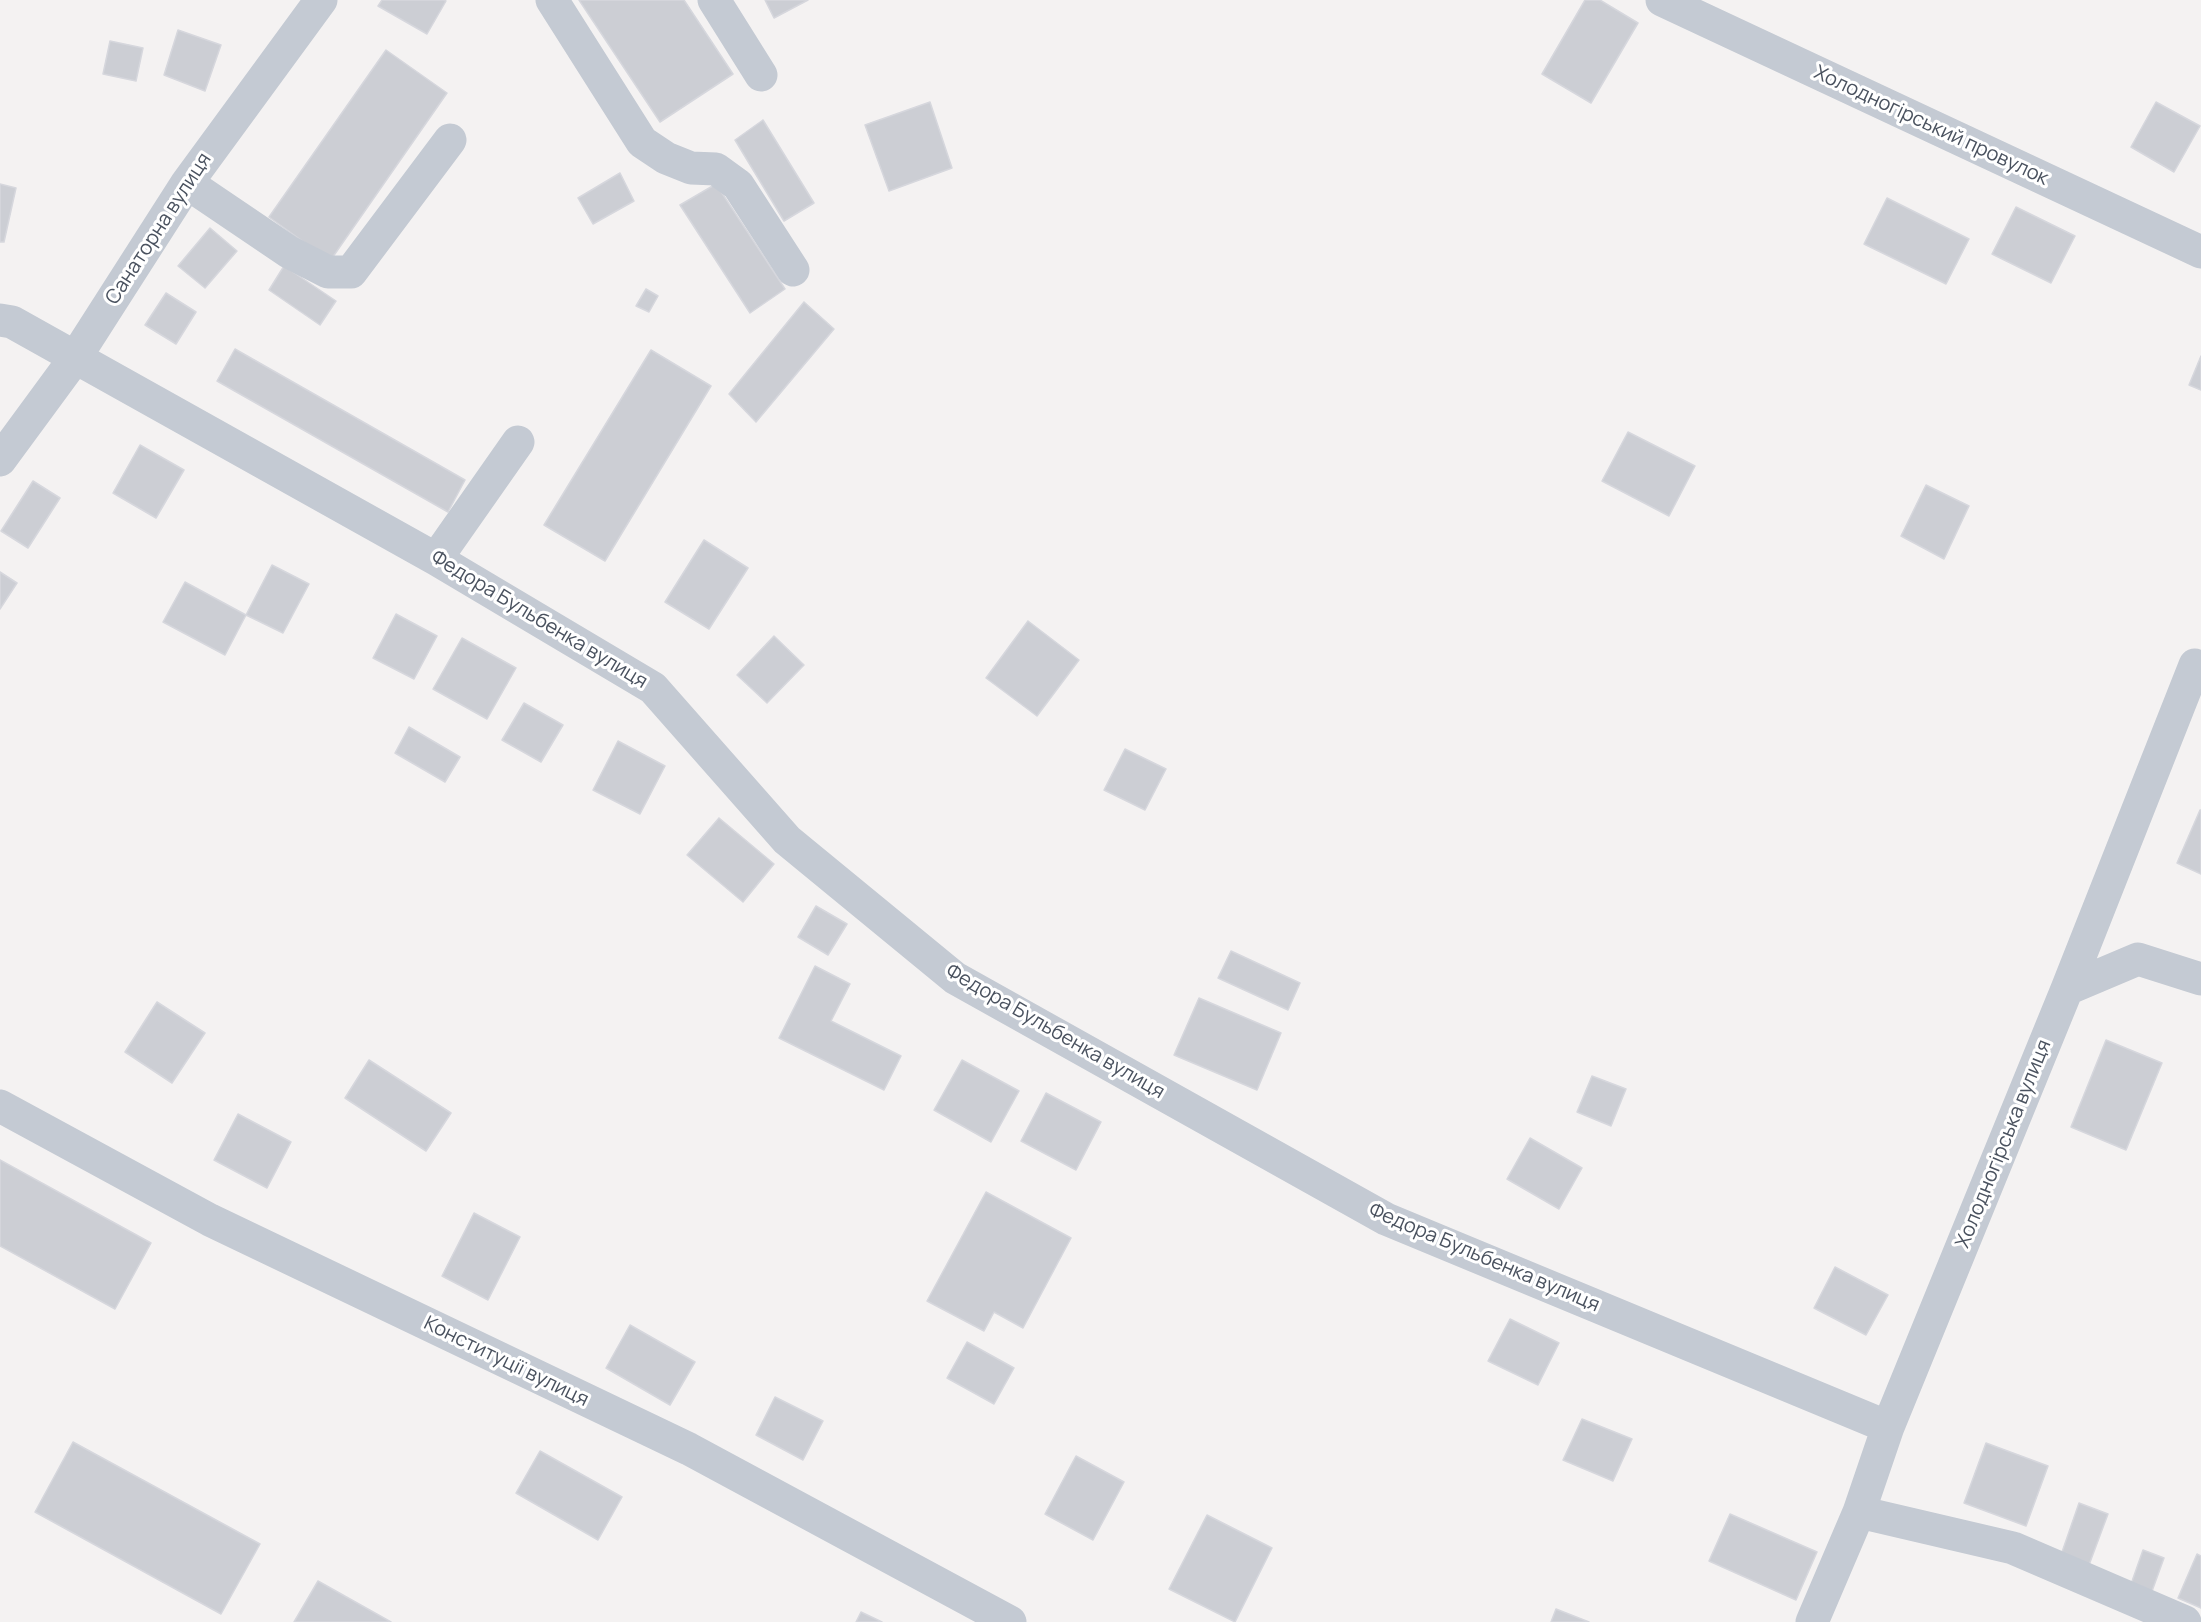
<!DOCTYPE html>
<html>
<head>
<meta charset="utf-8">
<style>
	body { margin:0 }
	canvas { display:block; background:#f4f2f2 }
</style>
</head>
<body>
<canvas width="2201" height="1622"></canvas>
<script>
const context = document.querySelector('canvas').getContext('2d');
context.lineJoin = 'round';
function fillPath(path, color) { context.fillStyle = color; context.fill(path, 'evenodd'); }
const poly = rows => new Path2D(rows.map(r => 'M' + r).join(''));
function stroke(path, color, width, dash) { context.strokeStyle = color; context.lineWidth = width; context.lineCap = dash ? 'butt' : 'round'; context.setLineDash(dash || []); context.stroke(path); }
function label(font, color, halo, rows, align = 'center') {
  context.font = font + ' Manrope,sans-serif'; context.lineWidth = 6; context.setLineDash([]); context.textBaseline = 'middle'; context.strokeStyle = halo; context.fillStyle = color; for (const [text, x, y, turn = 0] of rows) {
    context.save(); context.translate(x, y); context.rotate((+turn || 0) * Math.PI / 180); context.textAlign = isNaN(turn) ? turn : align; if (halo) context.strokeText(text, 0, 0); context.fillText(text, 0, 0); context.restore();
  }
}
const building = poly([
	[382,0,443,0,446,1,427,34,378,6,382,0],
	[579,0,684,0,733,74,660,122,579,0],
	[765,0,808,0,774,18,765,0],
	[1585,0,1600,0,1638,23,1591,103,1542,74,1585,0],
	[178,30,221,45,205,91,164,75,178,30],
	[110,41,143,48,136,81,103,74,110,41],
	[386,50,447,93,330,261,269,217,386,50],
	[930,102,952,168,889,191,865,125,930,102],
	[2156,102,2200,126,2174,172,2131,147,2156,102],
	[763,120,814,203,784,221,735,140,763,120],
	[620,173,634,201,593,224,578,198,620,173],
	[0,184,16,188,4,242,0,242,0,184],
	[716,184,785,289,750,313,680,205,716,184],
	[1887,198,1969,239,1946,284,1864,244,1887,198],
	[2016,207,2075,236,2051,283,1992,254,2016,207],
	[210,228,237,251,205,288,178,266,210,228],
	[284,266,336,301,320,325,269,290,284,266],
	[646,289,658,296,649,312,636,306,646,289],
	[166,293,196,312,176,344,145,325,166,293],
	[804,302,834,329,756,422,729,394,804,302],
	[235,349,465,480,448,512,217,381,235,349],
	[651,350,711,386,605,561,544,525,651,350],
	[2201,356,2201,390,2189,385,2201,356],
	[1628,432,1695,466,1669,516,1602,481,1628,432],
	[140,445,184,470,156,518,113,493,140,445],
	[33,481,60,498,28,548,1,531,33,481],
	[1926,485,1969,506,1944,559,1901,536,1926,485],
	[704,540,748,568,709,629,665,602,704,540],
	[272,565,309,584,283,633,246,615,272,565],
	[0,572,17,583,0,609,0,572],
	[185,582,246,615,225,655,163,622,185,582],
	[396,614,437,636,414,679,373,658,396,614],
	[1028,621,1079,660,1037,716,986,678,1028,621],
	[774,636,804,665,767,703,737,675,774,636],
	[462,638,516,668,487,719,433,689,462,638],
	[524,703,563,725,541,762,502,740,524,703],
	[409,727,460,757,445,782,395,753,409,727],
	[618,741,665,766,640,814,593,790,618,741],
	[1125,749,1166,769,1145,810,1104,790,1125,749],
	[2200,810,2201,810,2201,874,2177,863,2200,810],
	[719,818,774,864,743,902,687,855,719,818],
	[816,906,847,924,828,955,798,937,816,906],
	[1231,951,1300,983,1288,1010,1218,978,1231,951],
	[815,966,850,984,831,1021,901,1056,884,1090,779,1038,815,966],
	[1199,998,1281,1033,1257,1090,1174,1055,1199,998],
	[157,1002,205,1033,172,1083,125,1052,157,1002],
	[2106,1040,2162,1063,2126,1150,2071,1127,2106,1040],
	[369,1060,451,1113,426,1151,345,1098,369,1060],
	[962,1060,1019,1091,991,1142,934,1110,962,1060],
	[1592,1076,1626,1089,1611,1126,1577,1112,1592,1076],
	[1046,1093,1101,1122,1076,1170,1021,1141,1046,1093],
	[238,1114,291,1142,267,1188,214,1160,238,1114],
	[1530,1138,1582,1168,1559,1209,1507,1179,1530,1138],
	[0,1160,151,1243,115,1309,0,1246,0,1160],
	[986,1192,1071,1238,1023,1328,994,1312,984,1331,927,1301,986,1192],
	[474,1213,520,1237,488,1300,442,1276,474,1213],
	[1835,1267,1888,1295,1866,1335,1814,1308,1835,1267],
	[1510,1319,1559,1343,1538,1385,1488,1361,1510,1319],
	[630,1325,695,1362,670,1405,606,1368,630,1325],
	[967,1342,1014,1368,994,1404,947,1378,967,1342],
	[775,1397,823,1421,803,1460,756,1435,775,1397],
	[1582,1419,1632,1439,1613,1481,1563,1460,1582,1419],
	[73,1442,260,1544,221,1614,35,1512,73,1442],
	[1986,1443,2048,1466,2026,1526,1964,1503,1986,1443],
	[540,1451,622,1497,598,1540,516,1493,540,1451],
	[1076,1456,1124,1482,1093,1540,1045,1514,1076,1456],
	[2079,1503,2108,1514,2089,1565,2061,1555,2079,1503],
	[1730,1514,1817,1552,1796,1600,1709,1561,1730,1514],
	[1207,1515,1272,1548,1235,1622,1169,1589,1207,1515],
	[2143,1550,2164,1558,2151,1594,2130,1587,2143,1550],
	[2197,1554,2201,1556,2201,1608,2178,1598,2197,1554],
	[318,1581,391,1622,294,1622,318,1581],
	[1556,1609,1589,1622,1551,1622,1556,1609],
	[861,1612,882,1622,856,1622,861,1612]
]);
fillPath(building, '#ccced4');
stroke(building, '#d6d7dd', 1.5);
stroke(poly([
	[552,0,642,142,666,158,691,168,716,169,738,185,793,270],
	[714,0,761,75],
	[1662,0,2201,252],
	[187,183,289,252,328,272,351,272,450,140],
	[0,320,12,322,436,559,653,688,787,840,955,978,1386,1219,1888,1427],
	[0,460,75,358,187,183,321,0],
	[436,559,518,442],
	[2067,989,2138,959,2201,979],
	[0,1106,210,1220,689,1449,1010,1622],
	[1859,1512,2013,1548,2185,1622],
	[1812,1622,1859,1512,1888,1427,2067,989,2195,665]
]), '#c4cad3', 33);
label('20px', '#4a525f', '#fff', [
	["Холодногірський провулок",1931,126,25],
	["Санаторна вулиця",159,229,-57],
	["Федора Бульбенка вулиця",539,620,31],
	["Федора Бульбенка вулиця",1055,1032,30],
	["Холодногірська вулиця",2004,1144,-68],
	["Федора Бульбенка вулиця",1484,1258,23],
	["Конституції вулиця",506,1362,26]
]);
</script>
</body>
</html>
